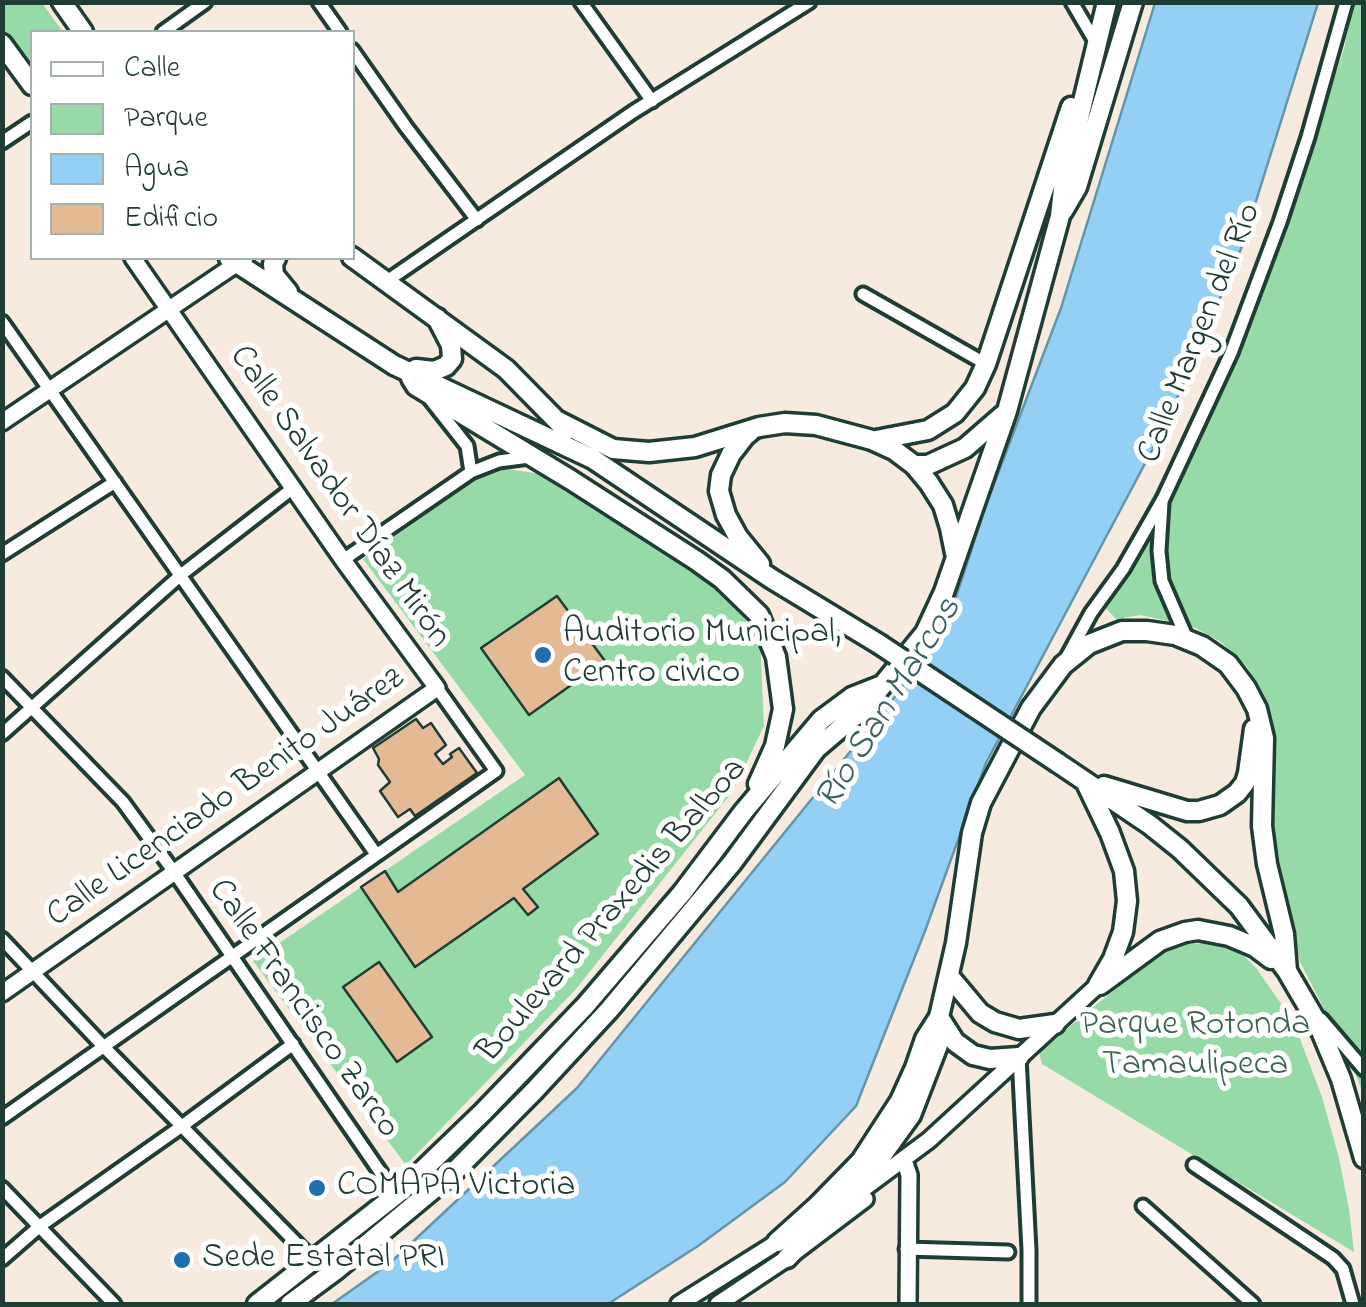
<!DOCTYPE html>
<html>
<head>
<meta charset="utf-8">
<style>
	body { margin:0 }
	#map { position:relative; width:1366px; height:1307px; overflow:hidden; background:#f7eadf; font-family:"Indie Flower",sans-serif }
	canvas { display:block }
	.frame { position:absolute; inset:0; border:5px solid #1f3d34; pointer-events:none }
	.legend { position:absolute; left:30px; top:30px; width:325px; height:230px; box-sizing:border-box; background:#fff; border:2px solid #a5b1ae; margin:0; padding:12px 18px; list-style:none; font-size:30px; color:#1f3d34 }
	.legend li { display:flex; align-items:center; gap:20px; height:50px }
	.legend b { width:50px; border:2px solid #a5b1ae }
</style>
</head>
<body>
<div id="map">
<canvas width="1366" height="1307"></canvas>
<div class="frame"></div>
<ul class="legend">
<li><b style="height:12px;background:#fff"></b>Calle</li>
<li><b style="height:28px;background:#96dba7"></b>Parque</li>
<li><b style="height:28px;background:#94d0f5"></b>Agua</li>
<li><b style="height:28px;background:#e4ba94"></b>Edificio</li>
</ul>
</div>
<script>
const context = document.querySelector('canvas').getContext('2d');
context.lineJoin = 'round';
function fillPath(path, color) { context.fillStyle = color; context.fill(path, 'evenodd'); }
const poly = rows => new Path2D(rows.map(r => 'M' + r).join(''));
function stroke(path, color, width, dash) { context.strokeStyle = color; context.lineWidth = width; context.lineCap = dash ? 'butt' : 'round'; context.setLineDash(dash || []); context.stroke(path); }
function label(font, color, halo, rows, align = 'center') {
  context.font = font + ' "Indie Flower",sans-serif'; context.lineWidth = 10; context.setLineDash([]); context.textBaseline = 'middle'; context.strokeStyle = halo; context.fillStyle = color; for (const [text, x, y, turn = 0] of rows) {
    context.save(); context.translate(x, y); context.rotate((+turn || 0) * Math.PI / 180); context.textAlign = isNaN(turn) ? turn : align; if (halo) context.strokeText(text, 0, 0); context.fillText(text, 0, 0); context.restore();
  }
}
fillPath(poly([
	[2,3,42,3,63,32,32,32,32,72,3,29],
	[1354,3,1363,3,1363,1094,1351,1061,1300,962,1273,832,1271,739,1266,699,1247,667,1221,642,1193,627,1141,615,1116,619,1105,607,1104,589,1270,273,1344,49],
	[507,469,548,475,658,541,728,596,760,639,764,726,733,791,576,989,406,1165,253,961,525,775,363,559,483,473],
	[1206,943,1227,947,1243,955,1256,968,1282,1005,1300,1039,1322,1097,1339,1158,1349,1209,1354,1252,1042,1064,1039,1052,1157,955,1180,944]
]), '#96dba7');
const water = poly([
	[1155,3,1318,3,1241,249,1166,424,986,763,925,931,856,1106,785,1182,698,1246,608,1304,332,1304,390,1263,577,1088,897,694,952,609,986,505,1061,308,1155,3]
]);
fillPath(water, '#94d0f5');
stroke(water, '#6595a8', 2.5);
const building = poly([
	[557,596,605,661,529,715,481,648,557,596],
	[416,719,423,728,431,723,446,745,435,754,443,764,452,757,450,754,459,748,477,773,415,816,410,809,398,817,380,791,390,782,378,765,379,759,373,748,416,719],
	[559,778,598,834,523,889,538,907,528,915,514,898,415,967,361,887,385,871,398,892,559,778],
	[379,962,432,1037,397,1062,343,987,379,962]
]);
fillPath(building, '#e4ba94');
stroke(building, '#1f3d34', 2.5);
const street = poly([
	[319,2,340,32],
	[581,2,652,101],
	[1072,2,1096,43],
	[163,32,205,2],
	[352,50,406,127,477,220],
	[2,142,32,122],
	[387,281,633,112,809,2],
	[863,294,986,364],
	[2,322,376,854],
	[430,399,467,446,471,472],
	[1162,503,1159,551,1162,581,1187,639],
	[2,554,115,482],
	[343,560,471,472,499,461,529,457],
	[1067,657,1091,613,1123,569,1163,499,1231,353,1280,222,1308,137,1346,2],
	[2,677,123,802,174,872,396,1195],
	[2,734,182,574,293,488],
	[2,939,103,1046,314,1261],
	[1321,1019,1364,1069],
	[1019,1057,1029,1250,1029,1304],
	[2,1118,496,771,437,688],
	[1194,1165,1333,1258,1343,1269,1353,1304],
	[2,1188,114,1304],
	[1143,1206,1253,1304],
	[906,1249,1008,1252],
	[2,1259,40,1226,182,1126,293,1044]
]);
const secondary = poly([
	[2,422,245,258],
	[2,993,437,688,343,560,133,258],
	[904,1160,909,1175,908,1304],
	[847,1201,929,1140,1098,985],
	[679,1304,784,1238],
	[718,1304,787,1258,865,1199]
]);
const primary = poly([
	[62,2,83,32],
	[2,44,32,85],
	[1063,211,1077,187,1133,2],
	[352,257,506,369,566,430],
	[229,258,394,365,593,459,772,579,879,644],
	[276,258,273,264,274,275,288,292],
	[437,318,451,345,452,359,446,366,434,371,416,369,411,372,411,378,416,386,571,480,697,561,722,579,759,615,776,657,783,709,775,746,758,784],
	[558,421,613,449,649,452,695,447,759,427,785,423,816,425,872,440,894,450,914,465,929,483,943,505,950,528,955,553],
	[750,432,745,436,731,454,721,475,719,491,726,515,738,537,760,564],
	[876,440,928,430,955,413,975,388,986,364,1071,107],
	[914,465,928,465,965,448,1003,415],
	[1058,763,1150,825,1180,849,1239,906,1287,971,1318,1024,1341,1079,1364,1158],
	[1087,785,1110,833,1124,871,1127,901,1123,932,1113,959,1098,985],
	[1104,786,1187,811,1199,811,1220,805,1237,793,1245,783,1248,773,1254,729],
	[949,976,980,1013,995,1022,1019,1029,1055,1024],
	[1100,985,1160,941,1185,932,1198,930,1229,936,1255,947,1271,959],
	[939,1017,955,1042,973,1055,990,1059,1019,1057],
	[777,1242,817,1206,861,1161,900,1101,915,1068,925,1039,939,1017],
	[787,1258,880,1158,911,1115,938,1045,939,1017,956,943,972,833,981,803,1031,708,1063,665,1089,644,1122,631,1147,631,1175,635,1202,646,1228,664,1246,688,1257,709,1264,738,1262,826,1267,864,1284,934,1287,971],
	[257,1304,401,1191,483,1112,585,1006,682,893,744,811,821,720,852,697,880,686],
	[290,1304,336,1270,454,1172,534,1091,609,1010,732,863,816,749,863,709,925,633,944,592,1007,411,1060,216,1064,180,1107,2]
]);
stroke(street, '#1f3d34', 19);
stroke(secondary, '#1f3d34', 22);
stroke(primary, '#1f3d34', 25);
stroke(street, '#fff', 11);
stroke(secondary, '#fff', 15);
stroke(primary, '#fff', 18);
const primaryBridge = poly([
	[879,644,1058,763]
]);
stroke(primaryBridge, '#1f3d34', 25, []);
stroke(primaryBridge, '#fff', 18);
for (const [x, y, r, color] of [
	[543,655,10,"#1f6fb2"],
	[317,1188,10,"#1f6fb2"],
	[182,1260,10,"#1f6fb2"]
]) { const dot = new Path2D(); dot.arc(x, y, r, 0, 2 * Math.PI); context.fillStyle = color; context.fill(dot); stroke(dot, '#fff', 4); }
label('35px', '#1f3d34', '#fff', [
	["Calle Margen del Río",1202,334,-68],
	["Calle Salvador Díaz Mirón",338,498,55],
	["Calle Licenciado Benito Juárez",227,799,-35],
	["Boulevard Praxedis Balboa",614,912,-49],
	["Calle Francisco Zarco",302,1010,55]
]);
label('35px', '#1f3d34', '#fff', [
	["Auditorio Municipal,",563,635],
	["Centro civico",563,675],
	["COMAPA Victoria",337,1188],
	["Sede Estatal PRI",202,1260]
], 'left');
label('35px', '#3d6451', '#fff', [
	["Parque Rotonda",1195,1027],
	["Tamaulipeca",1195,1067]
]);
label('italic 38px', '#3c6264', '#fff', [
	["Río San Marcos",891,705,-58]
]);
</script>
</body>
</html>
